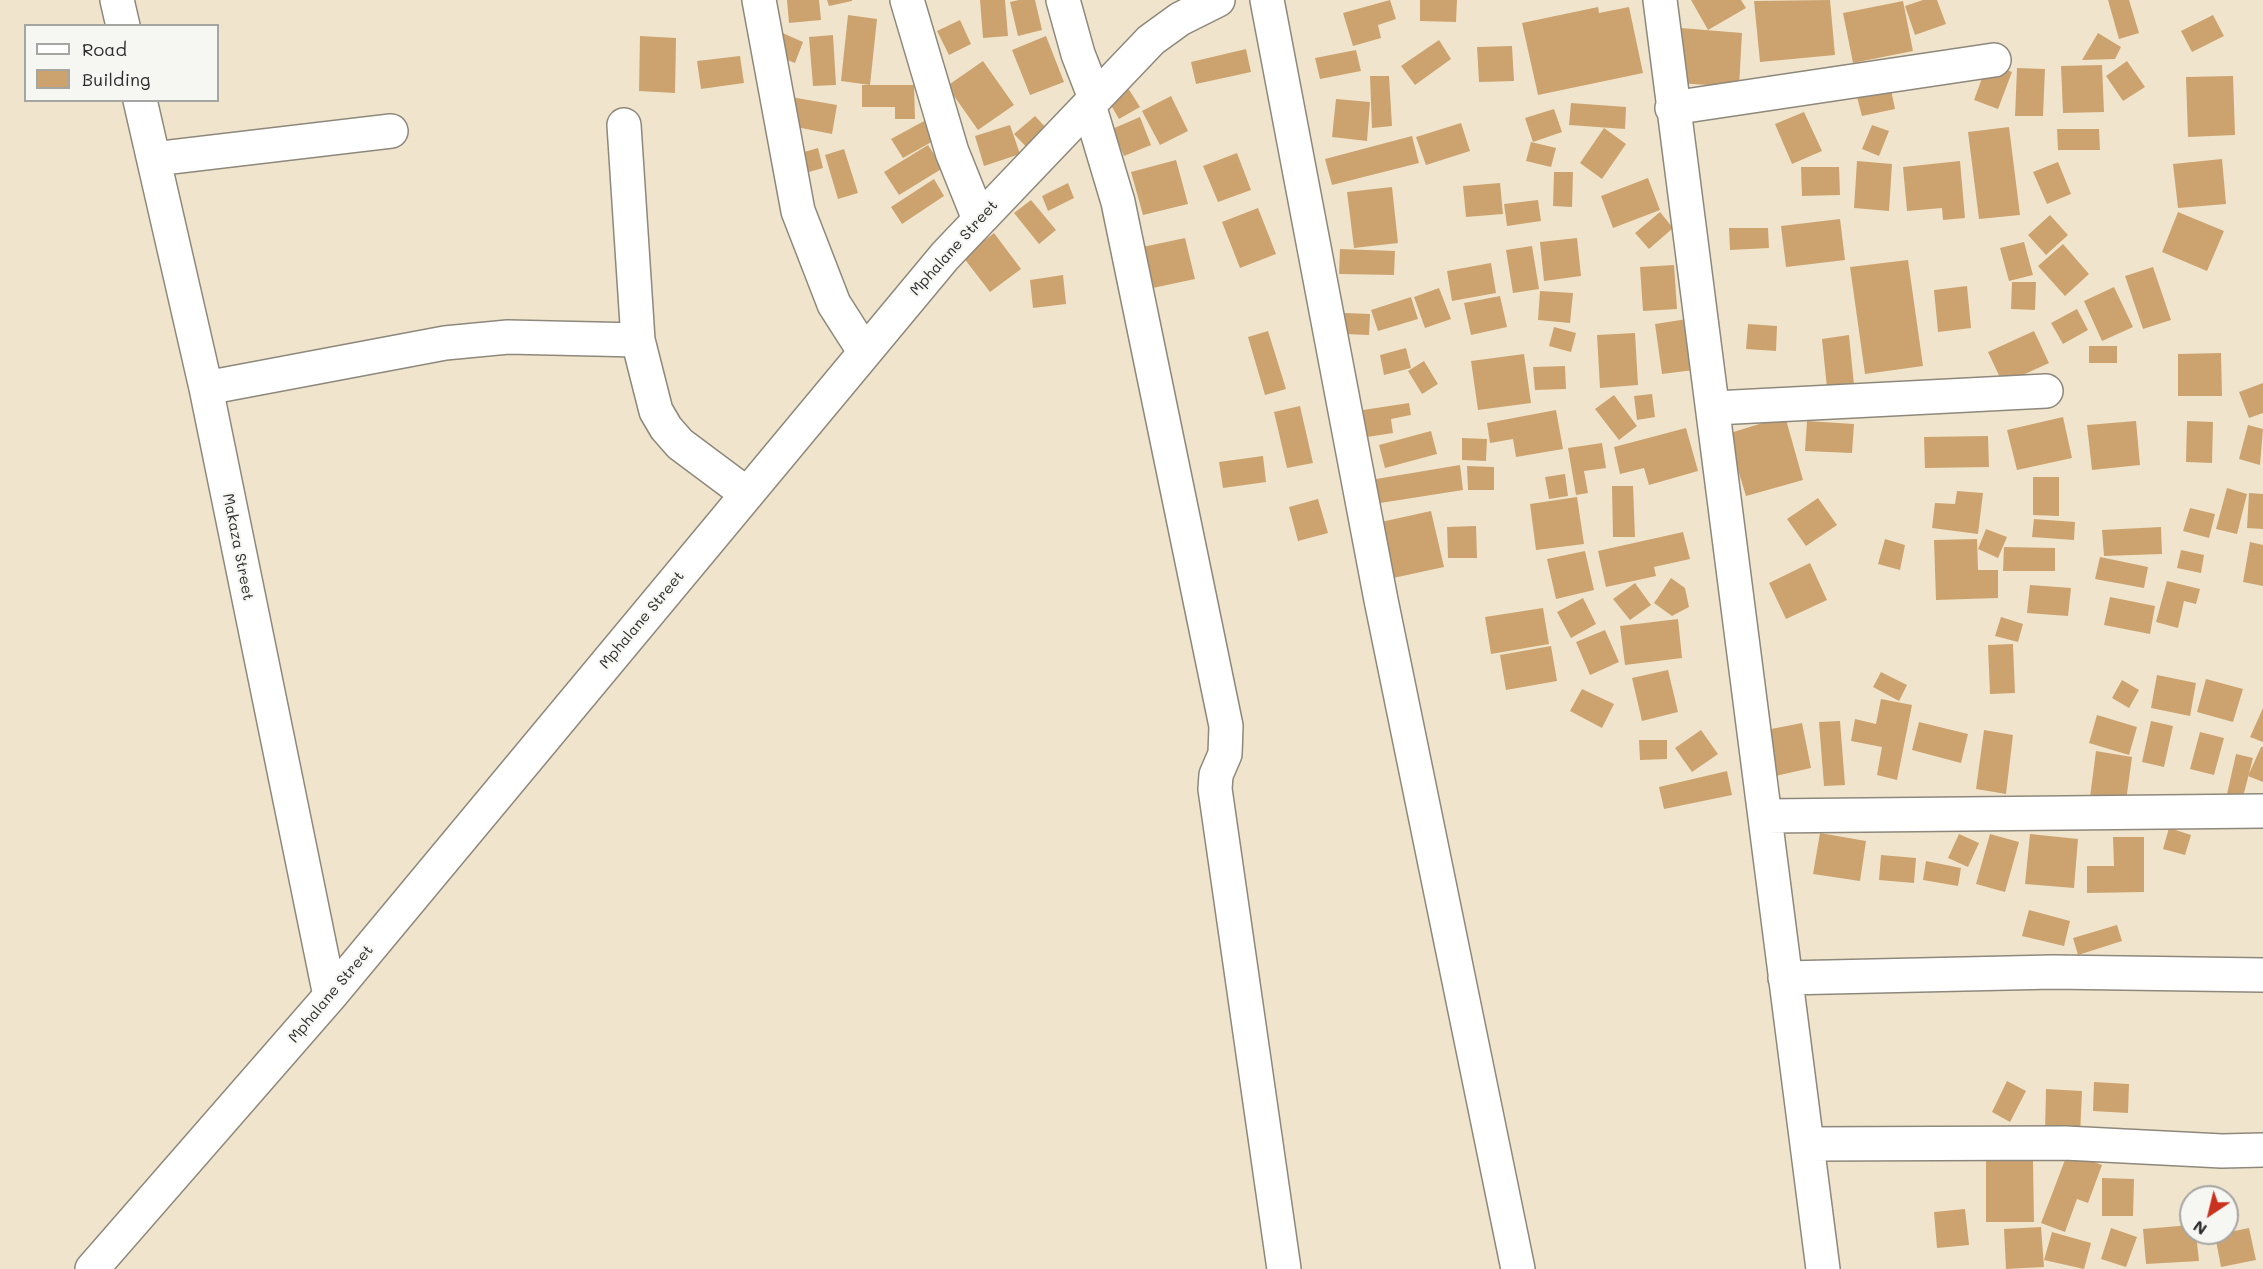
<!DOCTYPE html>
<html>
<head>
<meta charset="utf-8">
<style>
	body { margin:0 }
	#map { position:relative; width:2263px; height:1269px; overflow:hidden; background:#f0e5cc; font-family:Mali,sans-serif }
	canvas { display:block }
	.legend { position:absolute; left:24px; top:24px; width:195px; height:78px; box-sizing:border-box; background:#f6f6f2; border:2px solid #a5a5a2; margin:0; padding:8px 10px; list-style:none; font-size:18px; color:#2b2b2b }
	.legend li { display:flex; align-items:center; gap:12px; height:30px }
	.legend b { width:30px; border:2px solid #a5a5a2 }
	.north { position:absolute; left:2179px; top:1185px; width:60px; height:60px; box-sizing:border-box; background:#f6f6f2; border:2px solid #a5a5a2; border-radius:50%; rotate:215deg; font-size:16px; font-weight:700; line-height:24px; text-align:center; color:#2b2b2b }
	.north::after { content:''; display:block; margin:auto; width:21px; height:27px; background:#c8321e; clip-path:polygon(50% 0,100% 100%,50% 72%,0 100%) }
</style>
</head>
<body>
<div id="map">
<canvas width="2263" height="1269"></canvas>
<ul class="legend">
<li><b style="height:8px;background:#fff"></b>Road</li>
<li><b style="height:16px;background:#cca36f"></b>Building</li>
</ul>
<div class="north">N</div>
</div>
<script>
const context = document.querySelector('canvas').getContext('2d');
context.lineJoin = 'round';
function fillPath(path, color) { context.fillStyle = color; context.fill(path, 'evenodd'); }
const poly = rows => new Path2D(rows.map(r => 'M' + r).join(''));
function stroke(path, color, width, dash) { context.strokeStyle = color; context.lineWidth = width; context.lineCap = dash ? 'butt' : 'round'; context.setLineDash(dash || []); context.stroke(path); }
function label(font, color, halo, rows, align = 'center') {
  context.font = font + ' Mali,sans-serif'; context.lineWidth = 4.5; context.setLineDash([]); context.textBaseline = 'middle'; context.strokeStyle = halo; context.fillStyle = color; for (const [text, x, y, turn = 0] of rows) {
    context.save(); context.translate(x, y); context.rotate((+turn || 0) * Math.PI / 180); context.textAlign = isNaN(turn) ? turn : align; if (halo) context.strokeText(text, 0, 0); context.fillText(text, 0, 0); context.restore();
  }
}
fillPath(poly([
	[787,0,819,0,821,20,789,23],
	[827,0,852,0,852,1,829,6],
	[980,0,1005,0,1008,36,983,38],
	[1019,0,1035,0,1042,30,1018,36,1010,2],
	[1390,0,1396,19,1378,25,1381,38,1353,46,1343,13],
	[1420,0,1457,0,1456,22,1420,21],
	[1691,0,1741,0,1746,8,1708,30],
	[1830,0,1835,55,1760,62,1754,1],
	[1923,0,1937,0,1946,24,1915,35,1905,6],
	[2108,0,2129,0,2139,33,2119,39],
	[1903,1,1913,51,1853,63,1843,13],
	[1598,7,1599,13,1629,7,1643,73,1538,95,1522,23],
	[848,15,877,19,870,85,841,81],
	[2213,15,2224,36,2192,52,2181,31],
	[960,20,971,44,949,55,937,31],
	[1681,28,1742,33,1739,87,1677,83],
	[778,31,803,42,795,63,770,53],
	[2098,33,2121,47,2115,59,2082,60],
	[833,35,836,85,813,86,809,37],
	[640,36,676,38,675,93,639,91],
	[1046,36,1064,82,1030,95,1012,50],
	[1439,40,1451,59,1415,85,1401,66],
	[1512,46,1514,81,1479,82,1477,47],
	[1246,49,1251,72,1196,84,1191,62],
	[1356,50,1361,71,1320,79,1315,58],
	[740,56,744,83,701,89,697,61],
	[983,61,1014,105,978,130,947,86],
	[2127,61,2145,87,2123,101,2106,76],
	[1988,62,2012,72,1998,109,1974,100],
	[2102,65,2104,112,2063,113,2061,66],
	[2017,68,2045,69,2043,116,2015,116],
	[1370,76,1389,76,1392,126,1372,128],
	[2233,76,2235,135,2188,137,2186,77],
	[862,85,914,85,915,119,895,119,895,107,862,107],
	[1128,88,1140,107,1119,119,1108,100],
	[1891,90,1895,109,1862,116,1857,97],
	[1171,96,1188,131,1160,145,1142,111],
	[791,97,837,105,832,134,786,125],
	[1336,99,1370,102,1367,141,1332,137],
	[1571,103,1626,107,1625,129,1569,125],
	[1554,109,1562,132,1533,142,1525,118],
	[1804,112,1822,151,1792,164,1775,124],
	[1035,116,1050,132,1030,151,1014,134],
	[1140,117,1151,145,1124,156,1112,129],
	[924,121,935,140,903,158,891,139],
	[1461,123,1470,151,1426,165,1416,137],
	[1010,125,1020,154,984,166,975,136],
	[1872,125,1889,131,1879,156,1862,149],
	[2009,127,2020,215,1979,219,1968,132],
	[1604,128,1626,144,1602,179,1580,163],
	[2057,129,2099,129,2100,150,2058,150],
	[1412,136,1419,163,1332,185,1325,159],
	[1531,142,1556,148,1551,167,1526,161],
	[928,145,943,168,899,195,884,172],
	[818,148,823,168,802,174,797,154],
	[844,149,858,193,838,199,825,155],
	[1237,153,1251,190,1218,202,1203,166],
	[2222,159,2226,204,2178,208,2173,164],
	[1176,160,1188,204,1143,215,1131,172],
	[1857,161,1892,164,1889,211,1854,208],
	[1960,161,1965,218,1943,220,1942,208,1907,211,1903,167],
	[2058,162,2071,194,2047,204,2033,172],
	[1801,167,1839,167,1840,195,1802,196],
	[1554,172,1573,172,1572,207,1553,206],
	[1648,178,1660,210,1613,228,1601,196],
	[934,179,944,196,902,224,891,207],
	[1068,183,1074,198,1048,211,1042,196],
	[1500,183,1503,214,1466,217,1463,186],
	[1392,187,1398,243,1354,248,1347,192],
	[1031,200,1056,230,1039,244,1014,213],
	[1538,200,1541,221,1507,226,1504,204],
	[1258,208,1276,254,1240,268,1222,222],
	[1660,212,1673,228,1649,249,1635,233],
	[2178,212,2224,231,2207,271,2162,252],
	[2050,215,2068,235,2046,255,2028,235],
	[1840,219,1845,260,1786,267,1781,226],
	[1729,228,1768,228,1769,248,1730,250],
	[994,233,1021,269,990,292,963,257],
	[1185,238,1195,279,1148,289,1138,248],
	[1577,238,1581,276,1544,281,1540,242],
	[2024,242,2033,275,2009,281,2000,248],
	[2063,244,2089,274,2065,296,2038,266],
	[1532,246,1539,289,1513,293,1506,250],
	[1340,249,1395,251,1394,275,1339,274],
	[1908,260,1923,366,1865,374,1850,267],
	[1491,263,1496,293,1452,301,1447,271],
	[1674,265,1677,309,1643,311,1640,267],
	[2153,267,2171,320,2143,329,2125,276],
	[1063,275,1066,304,1033,308,1030,280],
	[2012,282,2036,282,2035,310,2011,309],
	[1967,286,1971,328,1938,332,1934,290],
	[2114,287,2133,327,2102,341,2084,301],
	[1439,288,1451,319,1425,328,1414,297],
	[1540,291,1573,293,1570,323,1538,320],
	[1500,296,1507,327,1471,335,1464,303],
	[1411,297,1418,319,1378,331,1371,310],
	[2077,309,2088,330,2063,344,2051,323],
	[1345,313,1370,314,1369,335,1344,334],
	[1687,319,1694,370,1662,374,1655,324],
	[1748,324,1777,326,1776,351,1746,349],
	[1554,327,1576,333,1571,352,1549,346],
	[1268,331,1286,389,1265,395,1248,337],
	[2034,331,2049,363,2003,384,1988,352],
	[1635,333,1638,385,1600,388,1597,335],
	[1849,335,1854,385,1827,388,1822,339],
	[2089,346,2117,346,2117,363,2089,363],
	[1406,348,1411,368,1384,375,1380,355],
	[2221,353,2222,396,2178,396,2178,354],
	[1524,354,1531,403,1478,410,1471,361],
	[1424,361,1438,384,1422,394,1408,371],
	[1565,366,1566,389,1535,390,1533,367],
	[2263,383,2263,413,2249,418,2239,392],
	[1652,394,1655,417,1637,420,1634,396],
	[1614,395,1637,426,1619,440,1595,409],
	[1409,403,1411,415,1391,419,1393,433,1367,437,1363,410],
	[1300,406,1313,463,1287,468,1274,412],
	[1556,410,1563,449,1516,457,1513,439,1490,443,1487,423],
	[1785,416,1803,480,1746,496,1727,434],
	[2063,417,2072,458,2017,470,2007,430],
	[1807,421,1854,424,1852,453,1805,451],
	[2136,421,2140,465,2092,470,2087,425],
	[2187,421,2213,422,2212,463,2186,462],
	[2248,425,2263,429,2260,465,2239,459],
	[1686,428,1698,471,1649,485,1644,468,1620,474,1614,447],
	[1431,431,1437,454,1385,468,1379,445],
	[1988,436,1989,467,1925,468,1924,437],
	[1462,438,1487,439,1486,461,1462,460],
	[1602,443,1606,468,1584,471,1588,493,1576,495,1568,448],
	[1263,456,1266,482,1223,488,1219,462],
	[1460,465,1463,490,1374,504,1370,480],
	[1467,466,1494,467,1494,490,1468,490],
	[1565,474,1568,496,1549,499,1545,477],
	[2033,477,2059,477,2059,516,2033,515],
	[1612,486,1633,486,1635,537,1613,537],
	[2227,488,2247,494,2237,534,2216,529],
	[1957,491,1983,493,1978,534,1932,528,1935,503,1955,504],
	[2249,493,2263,494,2263,529,2247,528],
	[1577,497,1584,544,1536,550,1530,504],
	[1818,498,1837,525,1806,546,1787,519],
	[1318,499,1328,533,1298,541,1289,507],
	[2190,508,2215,514,2209,538,2183,531],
	[1431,511,1444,567,1393,578,1381,522],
	[2034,519,2075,522,2074,540,2032,537],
	[1476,526,1477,558,1448,558,1447,527],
	[2161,527,2162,554,2104,556,2102,530],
	[1986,529,2007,537,1998,558,1978,549],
	[1683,532,1690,559,1654,567,1656,576,1606,587,1598,551],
	[1885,539,1905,545,1900,570,1878,564],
	[1977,539,1978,570,1998,570,1998,598,1936,600,1934,540],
	[2250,542,2263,545,2263,586,2243,582],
	[2004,547,2055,548,2055,571,2003,571],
	[2181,550,2204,555,2201,573,2177,568],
	[1585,551,1594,590,1556,599,1547,559],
	[2100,557,2148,567,2144,588,2095,579],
	[1810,563,1827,600,1786,619,1769,583],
	[1671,578,1685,588,1689,607,1672,616,1654,603],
	[2167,581,2200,589,2196,604,2184,601,2178,628,2156,622],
	[1635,583,1651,605,1630,620,1613,599],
	[2030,585,2071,588,2068,616,2027,613],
	[2110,597,2155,606,2150,634,2104,625],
	[1583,598,1596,624,1571,638,1557,612],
	[1543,608,1549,644,1491,654,1485,617],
	[2001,617,2023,624,2018,642,1995,636],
	[1678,619,1682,658,1625,665,1620,626],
	[1605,630,1619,662,1590,675,1576,642],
	[2013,644,2015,693,1990,694,1988,645],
	[1551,646,1557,681,1506,690,1500,655],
	[1668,670,1678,712,1642,721,1632,678],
	[1881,672,1907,685,1899,701,1873,687],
	[2157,675,2196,683,2190,716,2151,708],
	[2206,679,2243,689,2233,722,2197,712],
	[2122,680,2139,690,2129,708,2112,698],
	[1582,689,1614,704,1602,728,1570,711],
	[1881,699,1912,705,1897,780,1877,775,1882,747,1851,741,1855,719,1876,724],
	[2263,708,2263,742,2250,737],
	[2097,715,2137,727,2129,755,2089,743],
	[1840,721,1845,785,1824,786,1819,722],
	[2151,721,2173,726,2164,767,2142,762],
	[1919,722,1968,734,1961,763,1912,750],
	[1802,723,1811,768,1771,777,1761,731],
	[1701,730,1718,754,1692,772,1675,748],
	[1984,730,2013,735,2006,794,1976,789],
	[2200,732,2224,738,2214,775,2190,769],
	[1639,740,1667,740,1667,759,1640,760],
	[2261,747,2263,747,2263,782,2248,776],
	[2096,751,2132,757,2126,801,2090,797],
	[2236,754,2253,758,2243,797,2227,794],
	[1727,771,1732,795,1664,809,1659,787],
	[2169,828,2191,835,2185,855,2163,849],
	[1820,833,1866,841,1860,881,1813,874],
	[1959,834,1979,843,1968,867,1948,858],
	[1990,834,2019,842,2005,892,1976,884],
	[2030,834,2078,839,2074,888,2025,884],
	[2113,837,2144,837,2144,892,2087,893,2087,866,2114,866],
	[1881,855,1916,858,1914,883,1879,880],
	[1926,861,1961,868,1958,886,1923,880],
	[2029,910,2070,921,2064,946,2022,936],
	[2117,925,2122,941,2078,955,2073,938],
	[2007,1081,2026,1091,2010,1122,1992,1112],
	[2094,1082,2129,1084,2128,1113,2093,1111],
	[2046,1089,2082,1091,2080,1135,2045,1133],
	[2068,1152,2102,1165,2088,1203,2077,1199,2065,1232,2041,1223],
	[1986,1159,2033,1160,2034,1222,1986,1222],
	[2102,1178,2134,1179,2133,1216,2102,1216],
	[1965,1209,1969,1245,1937,1248,1934,1212],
	[2191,1225,2191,1233,2196,1233,2199,1261,2146,1264,2143,1229],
	[2041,1227,2044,1267,2006,1269,2004,1229],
	[2111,1228,2137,1237,2126,1267,2101,1259],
	[2249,1228,2256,1260,2221,1267,2215,1235],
	[2052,1232,2091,1243,2084,1269,2044,1260]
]), '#cca36f');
const minor = poly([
	[117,0,123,26],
	[759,0,798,211,834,304,864,351],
	[907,0,952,152,979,219],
	[1063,0,1078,54,1095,98],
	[1267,0,1381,600,1518,1269],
	[1660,0,1823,1269],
	[140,100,206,388,330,996],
	[1089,105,1118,202,1226,726,1225,754,1216,775,1215,789,1284,1269],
	[1672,108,1994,60],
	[624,125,638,340,656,411,666,428,680,444,747,494],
	[154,159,391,131],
	[206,388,445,343,508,337,638,340],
	[1715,408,2046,391],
	[1766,816,2263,811],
	[1785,978,2053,972,2263,975],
	[1808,1144,2065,1143,2222,1151,2263,1150],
	[92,1269,330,996,945,256,1151,40,1180,19,1218,0]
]);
stroke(minor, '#8e887c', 36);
stroke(minor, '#fff', 33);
label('15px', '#2b2b2b', '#f6f6f2', [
	["Mphalane Street",954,248,-48],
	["Makaza Street",238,547,79],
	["Mphalane Street",642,620,-50],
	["Mphalane Street",331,994,-50]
]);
</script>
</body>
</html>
